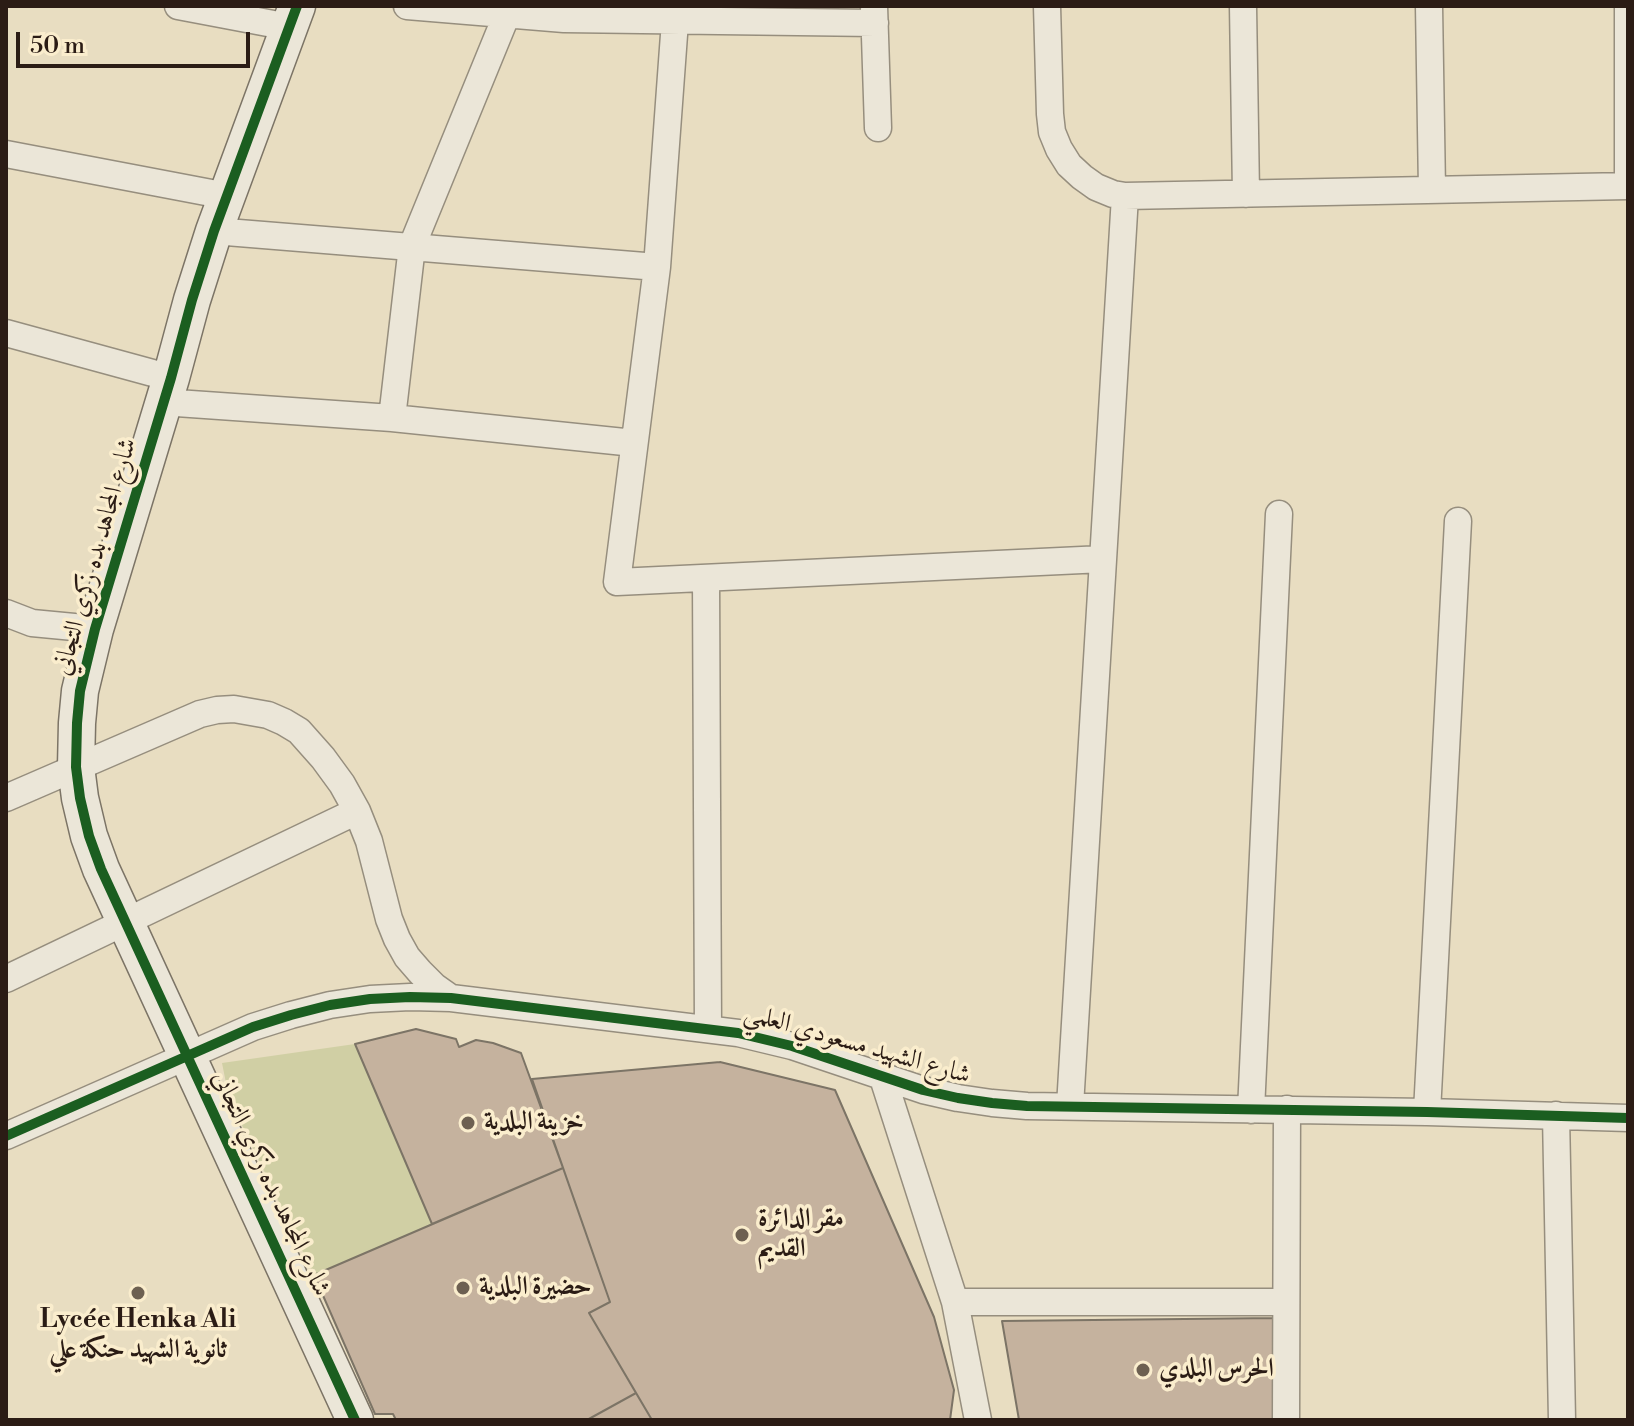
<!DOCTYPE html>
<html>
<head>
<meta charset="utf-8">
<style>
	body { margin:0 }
	#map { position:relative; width:1634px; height:1426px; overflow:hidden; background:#e8ddc1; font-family:"Libre Bodoni",serif }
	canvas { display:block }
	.frame { position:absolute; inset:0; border:8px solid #2b1c15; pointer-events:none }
	.scale { position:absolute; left:16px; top:32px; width:234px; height:36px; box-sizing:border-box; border:4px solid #2b1c15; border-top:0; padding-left:10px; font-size:24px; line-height:28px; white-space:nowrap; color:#2b1c15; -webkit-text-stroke:6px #faedcd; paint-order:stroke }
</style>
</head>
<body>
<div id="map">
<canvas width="1634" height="1426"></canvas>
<div class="frame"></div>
<div class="scale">50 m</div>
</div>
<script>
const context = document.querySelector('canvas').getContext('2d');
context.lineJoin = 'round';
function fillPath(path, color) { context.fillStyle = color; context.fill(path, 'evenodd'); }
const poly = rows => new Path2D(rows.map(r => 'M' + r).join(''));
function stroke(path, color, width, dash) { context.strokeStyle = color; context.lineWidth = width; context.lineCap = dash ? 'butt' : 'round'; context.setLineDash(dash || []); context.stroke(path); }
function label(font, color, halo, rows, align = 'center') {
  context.font = font + ' "Libre Bodoni",Amiri,serif'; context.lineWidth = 7; context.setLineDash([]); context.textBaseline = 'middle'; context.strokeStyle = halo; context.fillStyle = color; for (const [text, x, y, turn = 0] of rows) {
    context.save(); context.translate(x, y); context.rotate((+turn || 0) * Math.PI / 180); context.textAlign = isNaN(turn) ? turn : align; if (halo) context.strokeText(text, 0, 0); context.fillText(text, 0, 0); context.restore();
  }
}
fillPath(poly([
	[355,1044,432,1224,314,1275,229,1098,222,1063]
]), '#d0cfa4');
const building = poly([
	[416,1029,456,1039,459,1047,476,1040,493,1043,521,1053,563,1168,432,1224,355,1044,416,1029],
	[720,1062,835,1090,934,1317,954,1390,950,1420,652,1420,589,1313,610,1302,532,1079,720,1062],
	[563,1168,610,1302,589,1313,636,1393,587,1420,396,1420,393,1414,375,1414,314,1275,563,1168],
	[1276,1318,1274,1420,1019,1420,1002,1321,1276,1318],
	[636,1393,652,1420,587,1420,636,1393]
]);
fillPath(building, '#c5b29e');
stroke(building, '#7c7466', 2);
const street = poly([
	[178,6,289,27],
	[407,6,564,19,875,23],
	[874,6,878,128],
	[1047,6,1050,114,1052,132,1059,149,1069,165,1082,177,1096,187,1113,194,1125,196,1628,186,1628,6],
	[1243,6,1246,194],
	[1429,6,1432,190],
	[675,21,657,267,617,582,1103,559],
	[6,154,227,196],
	[214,231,657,267],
	[6,333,171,378],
	[162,402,392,418,634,443],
	[392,418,412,246,507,14],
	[706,578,708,1029],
	[6,613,32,623,95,629],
	[6,798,200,714,217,710,234,709,268,715,284,722,299,731,323,758,342,784,357,811,369,841,389,919,397,939,407,957,420,972,434,986,451,998],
	[6,979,357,811],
	[883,1078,955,1302,978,1420],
	[1070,1106,1125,196],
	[1251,1110,1279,514],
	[1427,1112,1458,521],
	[1556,1115,1562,1420],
	[6,1136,253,1027,291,1015,330,1005,370,999,410,997,451,998,738,1033,792,1046,923,1090,958,1098,992,1103,1027,1106,1427,1112,1628,1118],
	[955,1302,1285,1302],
	[1286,1420,1287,1109]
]);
const secondary = poly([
	[297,6,214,231,192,300,171,378,95,629,80,691,77,723,76,767,80,798,89,836,101,869,355,1420]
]);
stroke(street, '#968e7e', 29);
stroke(secondary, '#7c7466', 39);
stroke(street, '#ebe6d8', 26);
stroke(secondary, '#ebe6d8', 36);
stroke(poly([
	[297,6,214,231,192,300,171,378,95,629,80,691,77,723,76,767,80,798,89,836,101,869,355,1420],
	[6,1136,253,1027,291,1015,330,1005,370,999,410,997,451,998,738,1033,792,1046,923,1090,958,1098,992,1103,1027,1106,1427,1112,1628,1118]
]), '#1b5e20', 10);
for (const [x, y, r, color] of [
	[468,1123,8,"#6d6051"],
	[742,1235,8,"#6d6051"],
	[463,1288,8,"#6d6051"],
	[138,1293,8,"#6d6051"],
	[1143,1370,8,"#6d6051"]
]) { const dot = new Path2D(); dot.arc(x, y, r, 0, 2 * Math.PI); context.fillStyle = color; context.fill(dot); stroke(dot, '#faedcd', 3); }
label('26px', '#2b1c15', '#faedcd', [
	["شارع المجاهد بده زكري التجاني",96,557,-74],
	["شارع الشهيد مسعودي العلمي",857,1045,16],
	["شارع المجاهد بده زكري التجاني",270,1184,65]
]);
label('bold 26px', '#2b1c15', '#faedcd', [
	["خزينة البلدية",484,1123],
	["مقر الدائرة",758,1220],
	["القديم",758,1250],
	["حضيرة البلدية",479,1288],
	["Lycée Henka Ali",138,1321,"center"],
	["ثانوية الشهيد حنكة علي",138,1351,"center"],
	["الحرس البلدي",1159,1370]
], 'left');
</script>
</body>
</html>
